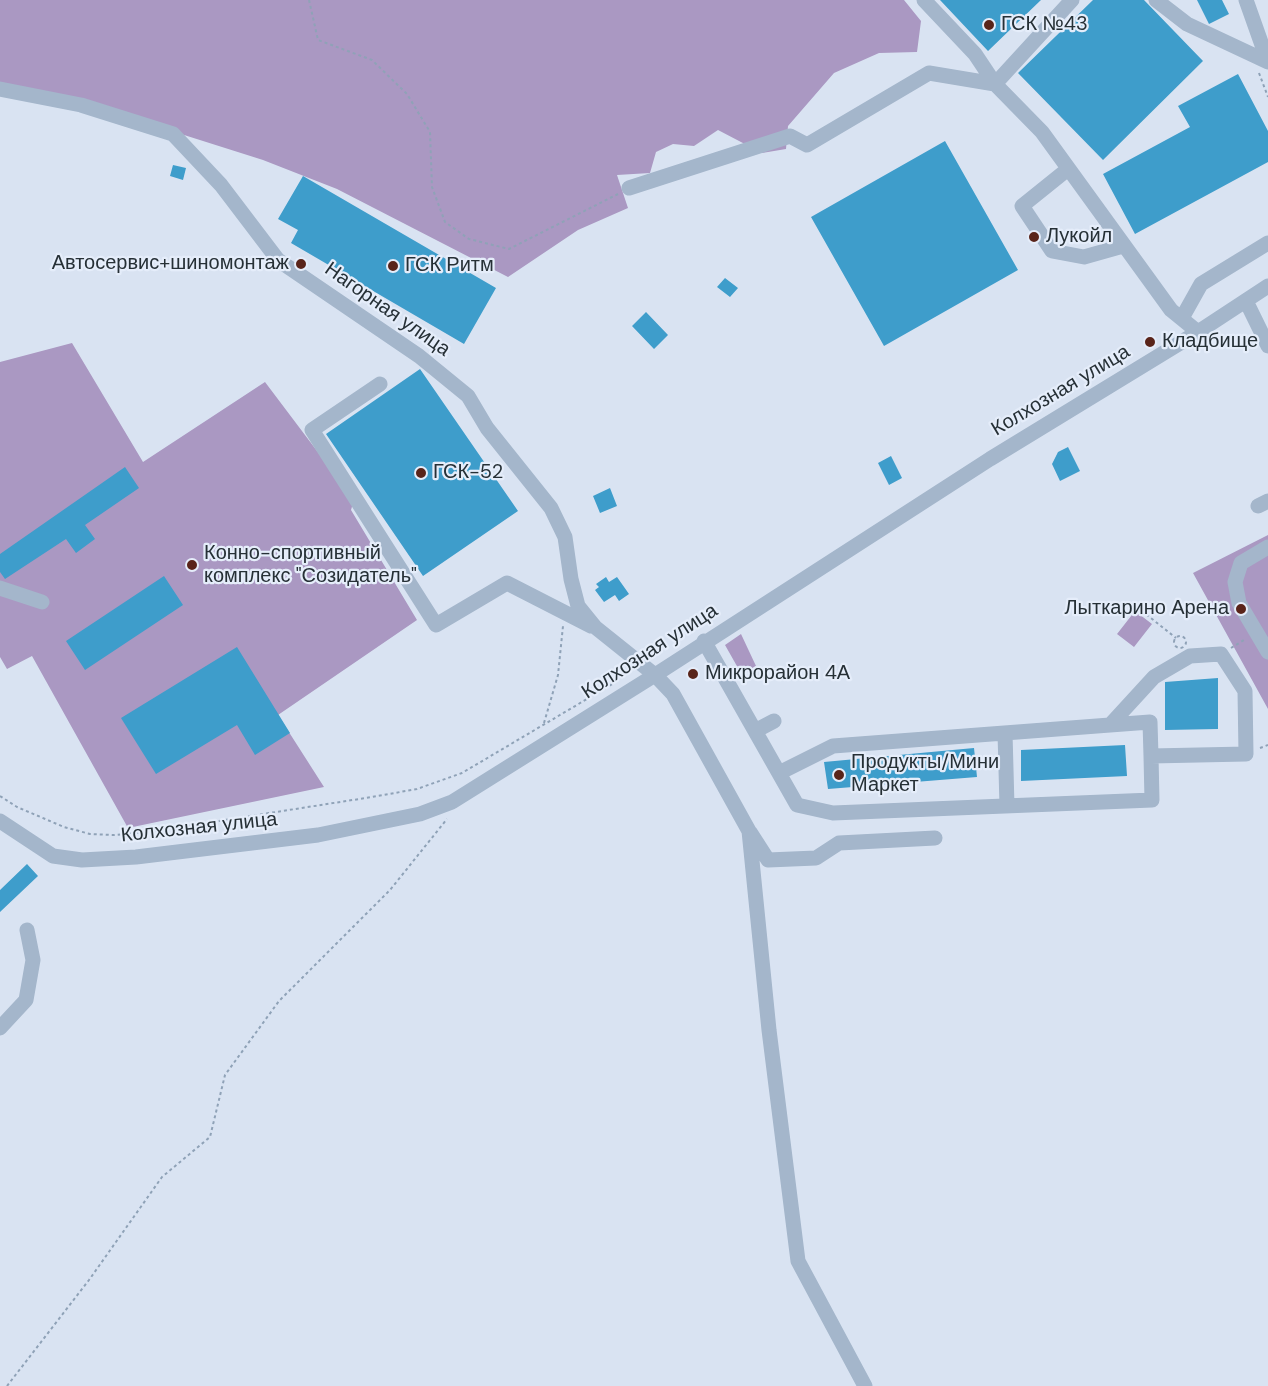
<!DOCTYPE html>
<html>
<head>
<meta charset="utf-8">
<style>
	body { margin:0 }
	canvas { display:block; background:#d9e3f2 }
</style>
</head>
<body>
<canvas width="1268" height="1386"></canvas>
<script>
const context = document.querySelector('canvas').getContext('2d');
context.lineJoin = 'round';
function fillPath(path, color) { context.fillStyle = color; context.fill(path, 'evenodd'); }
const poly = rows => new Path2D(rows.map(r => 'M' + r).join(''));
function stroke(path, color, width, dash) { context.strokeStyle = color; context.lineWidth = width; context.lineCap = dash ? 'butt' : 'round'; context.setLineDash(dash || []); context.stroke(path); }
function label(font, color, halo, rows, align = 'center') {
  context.font = font + ' "DM Sans",sans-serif'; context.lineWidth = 4.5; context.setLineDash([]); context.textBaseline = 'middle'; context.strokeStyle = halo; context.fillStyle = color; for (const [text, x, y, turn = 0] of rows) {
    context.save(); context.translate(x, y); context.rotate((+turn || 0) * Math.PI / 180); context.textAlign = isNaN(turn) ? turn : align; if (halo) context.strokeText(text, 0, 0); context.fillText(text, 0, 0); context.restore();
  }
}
fillPath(poly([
	[0,0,904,0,921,21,917,52,879,53,834,73,788,126,786,149,762,153,718,130,694,146,673,144,656,152,650,173,617,175,628,208,578,230,508,277,337,189,263,160,61,96,0,83],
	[72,343,143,462,265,382,354,500,351,510,417,620,278,715,324,787,128,828,32,656,7,669,0,657,0,362],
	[1268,535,1268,709,1193,573],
	[1135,611,1152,624,1134,647,1117,634],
	[741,634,756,666,742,675,725,645]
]), '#aa98c2');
fillPath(poly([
	[940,0,1041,0,988,51],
	[1093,0,1144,0,1203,61,1103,160,1018,73],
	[1197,0,1222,0,1229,14,1209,24],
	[1238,74,1268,131,1268,162,1135,234,1103,174,1190,127,1178,106],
	[945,141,1018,270,884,346,811,217],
	[173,165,186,168,183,180,170,176],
	[303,176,496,288,464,344,291,243,298,230,278,219],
	[725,278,738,288,730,297,717,287],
	[646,312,668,335,654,349,632,326],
	[420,369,518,511,423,576,326,434],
	[1068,447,1080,471,1060,481,1052,464,1058,452],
	[891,456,902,478,889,485,878,463],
	[125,467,139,488,85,525,95,539,76,553,66,539,5,579,0,572,0,554],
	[610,488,617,506,600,513,593,496],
	[164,576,183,605,85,670,66,641],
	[606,577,609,582,617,577,629,594,619,601,615,595,604,602,595,590,599,587,596,584],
	[237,647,290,733,255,755,237,725,156,774,121,718],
	[1218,678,1218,729,1165,730,1165,682],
	[1125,745,1127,776,1021,781,1021,750],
	[974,748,977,777,828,789,824,762],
	[27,864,38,876,0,912,0,890]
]), '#3e9dcb');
stroke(poly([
	[309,0,318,40,372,60,407,94,430,132,432,187,445,222,469,239,509,249,618,194],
	[1259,73,1268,97],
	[1137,607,1176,638],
	'1174 642a6 6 0 1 1 12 0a6 6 0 1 1-12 0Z',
	[1231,648,1244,640],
	[544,723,558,675,563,626],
	[1260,748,1268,745],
	[0,796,17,807,64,827,90,834,114,835,148,832,372,797,417,789,462,773,614,683],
	[7,1386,89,1280,162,1177,210,1137,225,1075,279,1001,390,890,447,819]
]), '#8fa2b7', 2, [3, 3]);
stroke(poly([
	[924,0,975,54,995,84,1042,132,1171,310,1198,332],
	[1156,0,1187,24,1268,62],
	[1246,0,1268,62],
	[995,84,1072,0],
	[0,89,81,105,173,134,221,185,278,260,419,356,468,396,487,428,551,508,565,537,571,579,578,606,595,627,655,675,673,694,749,831,769,1030,798,1261,865,1386],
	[1068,169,1022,206,1052,251,1084,257,1123,246],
	[629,188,790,136,807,145,929,73,995,84],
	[1246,301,1268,346],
	[1182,318,1201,284,1268,243],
	[380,384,312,430,436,625,507,583,591,626],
	[1258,506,1268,501],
	[1268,547,1241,563,1235,582,1239,603,1268,652],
	[0,588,42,602],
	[704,641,797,805,833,813,1152,800,1151,756,1246,754,1245,691,1221,654,1190,656,1154,677,1110,725,833,746,779,773],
	[1110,725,1150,722,1151,756],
	[755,731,774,721],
	[1005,733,1007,806],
	[0,821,53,856,82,860,136,857,318,835,420,814,452,802,655,675,990,459,1198,332,1268,286],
	[750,832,768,860,816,858,839,843,935,838],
	[0,1028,26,1000,33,960,27,930]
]), '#a4b6cb', 15);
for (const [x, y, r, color] of [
	[989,25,6,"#59241a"],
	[1034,237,6,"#59241a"],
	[301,264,6,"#59241a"],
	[393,266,6,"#59241a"],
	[1150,342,6,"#59241a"],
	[421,473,6,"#59241a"],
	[192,565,6,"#59241a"],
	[1241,609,6,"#59241a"],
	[693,674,6,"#59241a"],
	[839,775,6,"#59241a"]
]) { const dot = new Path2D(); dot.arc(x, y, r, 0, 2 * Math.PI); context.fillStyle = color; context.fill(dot); stroke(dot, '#e5edfa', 2); }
label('20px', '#263036', '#e5edfa', [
	["ГСК №43",1001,25],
	["Лукойл",1046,237],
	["Автосервис+шиномонтаж",289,264,"right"],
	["ГСК Ритм",405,266],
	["Кладбище",1162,342],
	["ГСК-52",433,473],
	["Конно-спортивный",204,554],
	["комплекс \"Созидатель\"",204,577],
	["Лыткарино Арена",1229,609,"right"],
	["Микрорайон 4А",705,674],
	["Продукты/Мини",851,763],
	["Маркет",851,786]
], 'left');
label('20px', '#263036', '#e5edfa', [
	["Нагорная улица",387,310,35],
	["Колхозная улица",1061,391,-31],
	["Колхозная улица",650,652,-33],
	["Колхозная улица",199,828,-6]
]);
</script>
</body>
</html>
